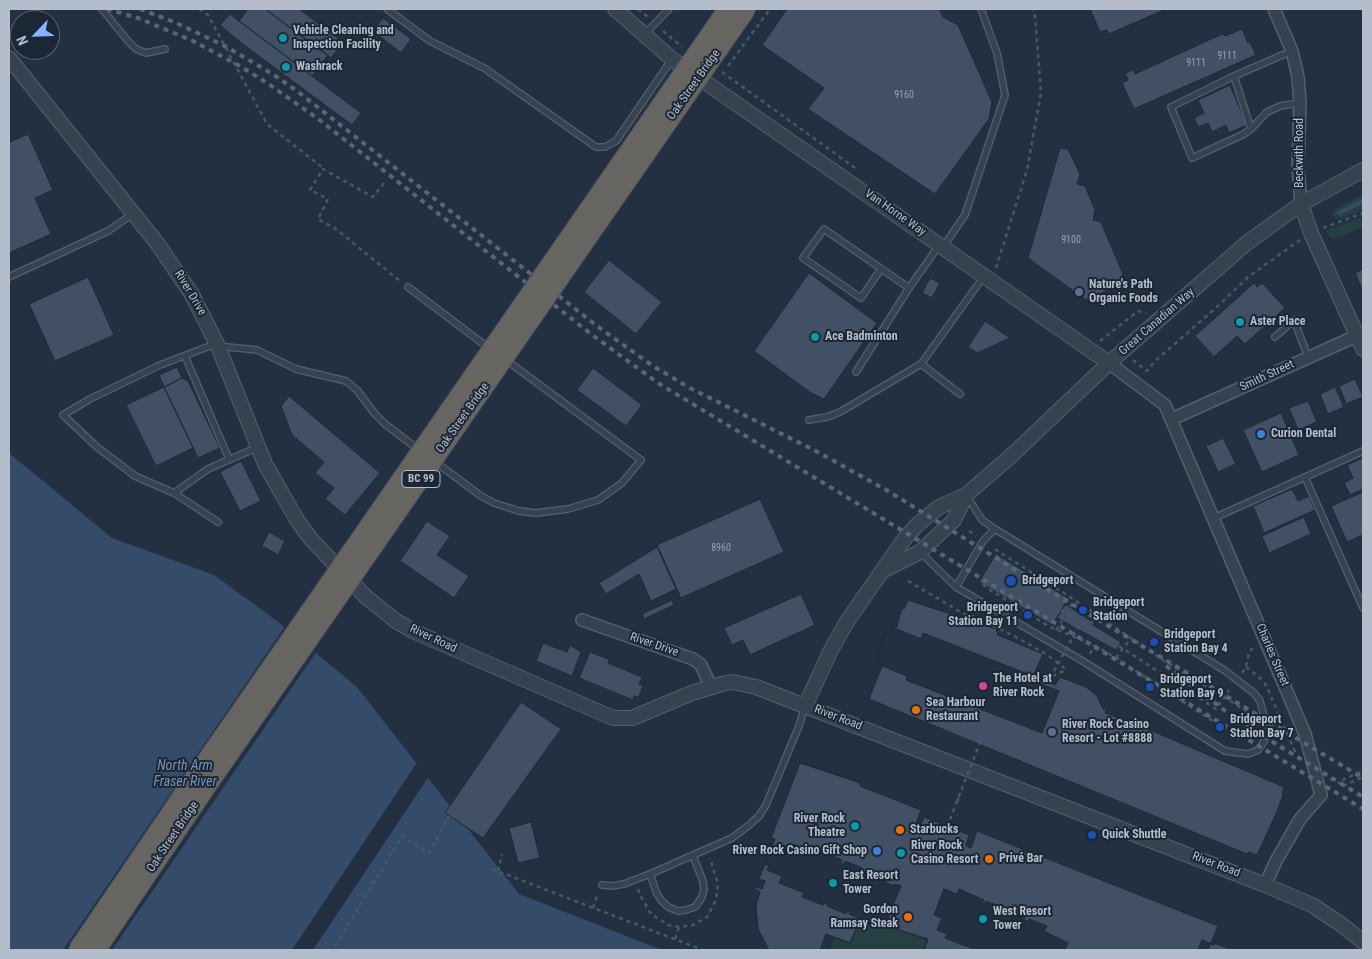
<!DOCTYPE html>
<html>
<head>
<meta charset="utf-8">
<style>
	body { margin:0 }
	#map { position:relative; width:1372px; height:959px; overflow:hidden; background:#233042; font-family:"Roboto Condensed",sans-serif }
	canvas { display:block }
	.frame { position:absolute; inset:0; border:10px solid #b4bdcc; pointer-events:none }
	.north { position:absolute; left:10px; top:10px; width:50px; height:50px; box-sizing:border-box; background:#1c2736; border:1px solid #596372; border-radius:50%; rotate:246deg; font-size:14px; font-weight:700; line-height:20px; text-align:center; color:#b4bdcc }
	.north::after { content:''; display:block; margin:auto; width:18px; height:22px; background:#85b5ff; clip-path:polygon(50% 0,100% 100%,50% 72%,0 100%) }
</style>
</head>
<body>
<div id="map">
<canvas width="1372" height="959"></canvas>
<div class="frame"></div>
<div class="north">N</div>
</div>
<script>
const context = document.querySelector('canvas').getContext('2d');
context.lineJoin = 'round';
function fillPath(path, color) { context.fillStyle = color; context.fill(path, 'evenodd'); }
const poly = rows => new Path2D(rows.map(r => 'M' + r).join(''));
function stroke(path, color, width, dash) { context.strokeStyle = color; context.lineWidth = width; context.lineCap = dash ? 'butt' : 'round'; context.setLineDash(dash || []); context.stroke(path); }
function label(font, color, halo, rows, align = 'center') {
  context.font = font + ' "Roboto Condensed",sans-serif'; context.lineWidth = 4; context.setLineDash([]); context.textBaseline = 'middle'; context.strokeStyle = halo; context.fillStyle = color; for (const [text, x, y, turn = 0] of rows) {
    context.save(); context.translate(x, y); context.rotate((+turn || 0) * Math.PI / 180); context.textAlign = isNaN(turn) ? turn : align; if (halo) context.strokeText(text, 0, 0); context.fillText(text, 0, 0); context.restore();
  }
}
fillPath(poly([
	[1363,194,1363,210,1342,218,1335,219,1332,211],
	[1363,217,1363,226,1343,236,1333,239,1328,235,1326,230],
	[869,918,926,940,922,950,830,950,834,938,851,944,860,920]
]), '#253f43');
fillPath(poly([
	[9,453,112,538,214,575,277,621,356,686,519,894,662,950,9,950]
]), '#354b6a');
fillPath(poly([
	[286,625,317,651,112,950,63,950],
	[418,761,429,776,313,950,292,950]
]), '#233042');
stroke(poly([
	[1339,213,1363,201]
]), '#354b6a', 4.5);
const building = poly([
	[248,9,265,9,328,55,312,76,239,21,248,9],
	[265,9,299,9,343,42,331,58,265,9],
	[787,9,939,9,943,17,958,25,992,102,989,119,935,194,808,109,824,88,762,45,787,9],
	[1090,9,1166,9,1109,34,1107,30,1100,32,1090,9],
	[230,14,361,113,352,125,240,42,220,25,230,14],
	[383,18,411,39,401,53,373,31,383,18],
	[1242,29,1248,43,1250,42,1256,55,1134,109,1122,83,1128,80,1125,73,1133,70,1135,74,1222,34,1226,36,1242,29],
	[1230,85,1247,125,1229,133,1226,125,1212,132,1208,123,1198,127,1194,118,1204,113,1198,100,1230,85],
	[28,134,53,190,35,198,51,234,9,253,9,139,10,142,28,134],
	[1060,148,1068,149,1080,174,1077,184,1085,186,1095,210,1093,220,1101,222,1123,274,1121,284,1086,300,1028,258,1060,148],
	[609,260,662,302,636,334,584,292,609,260],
	[1363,269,1363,291,1355,273,1363,269],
	[809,273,877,323,824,399,811,393,754,351,809,273],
	[88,277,114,335,55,361,29,304,88,277],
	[930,278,940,283,932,298,922,293,930,278],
	[1254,283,1257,287,1262,283,1285,308,1245,344,1237,336,1214,357,1195,336,1254,283],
	[985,321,1010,338,977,353,968,347,985,321],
	[177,367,182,378,164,387,159,375,177,367],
	[593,368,642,405,626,426,577,390,593,368],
	[182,378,188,381,220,448,198,458,164,387,182,378],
	[1355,379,1363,397,1346,404,1339,386,1355,379],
	[164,387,193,448,156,466,126,405,164,387],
	[1335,387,1344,407,1328,414,1320,394,1335,387],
	[289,396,380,473,345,515,325,499,334,488,315,473,324,462,292,435,281,406,289,396],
	[1308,401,1317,422,1298,430,1289,408,1308,401],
	[1281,413,1299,455,1262,472,1243,430,1281,413],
	[1223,438,1236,464,1218,472,1206,446,1223,438],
	[1363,458,1363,489,1350,495,1344,483,1353,478,1347,465,1363,458],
	[241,461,261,501,240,511,220,472,241,461],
	[1292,489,1298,501,1309,496,1315,510,1264,533,1253,506,1292,489],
	[1363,492,1363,535,1347,542,1331,506,1363,492],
	[760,499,784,552,681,598,657,545,760,499],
	[1304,517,1311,534,1269,553,1262,536,1304,517],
	[427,521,450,536,437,555,469,576,454,598,400,561,427,521],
	[269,532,285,541,278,555,262,546,269,532],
	[657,547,676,589,651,601,639,574,606,594,599,583,657,547],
	[996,554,1069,599,1052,625,979,582,996,554],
	[801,594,815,625,750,655,743,640,732,645,724,628,801,594],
	[672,600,674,605,644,619,642,614,672,600],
	[908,600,996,629,998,635,1043,654,1033,676,1055,685,1060,677,1086,687,1097,696,1103,709,1106,710,1105,713,1132,723,1134,718,1139,720,1138,725,1284,787,1282,794,1283,795,1276,814,1257,855,1248,852,1247,854,869,699,882,666,877,664,880,657,876,656,885,633,889,634,892,627,896,629,902,608,904,609,908,600],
	[1065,604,1094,623,1093,625,1121,642,1116,650,1057,618,1065,604],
	[892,627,921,639,923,633,1033,676,1031,680,1059,691,1042,733,906,680,907,676,877,664,880,657,876,656,885,633,889,634,892,627],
	[543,643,567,652,570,645,581,652,572,676,536,661,543,643],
	[590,652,609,659,608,663,642,677,639,684,643,686,639,697,634,696,633,700,579,678,590,652],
	[521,702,561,729,483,838,445,813,521,702],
	[800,763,860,783,860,786,921,810,915,826,920,827,924,817,969,835,966,846,971,848,977,831,1218,926,1208,950,924,950,928,939,870,921,868,925,859,921,850,943,826,934,820,950,769,950,758,929,756,906,760,892,755,889,756,887,762,889,765,881,759,879,775,839,771,838,800,763],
	[531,822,540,858,518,863,509,828,531,822],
	[777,844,791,850,793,844,820,855,821,851,842,860,840,863,844,864,845,861,862,868,861,872,865,873,867,869,887,877,885,882,894,886,895,884,901,886,887,920,880,918,879,922,869,918,867,922,849,914,850,912,847,911,846,914,827,906,827,904,824,903,823,905,802,897,804,893,779,883,782,876,767,870,769,866,765,864,771,850,774,851,777,844],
	[944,889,957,894,959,889,984,900,982,903,984,904,986,901,1004,908,1003,912,1006,913,1007,910,1025,917,1024,920,1028,922,1029,919,1047,926,1044,931,1068,943,1065,950,976,950,966,946,967,944,965,946,945,938,947,934,937,930,942,918,934,915,944,889],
	[1202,940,1214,945,1214,943,1232,950,1198,950,1202,940]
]);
fillPath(building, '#415064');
stroke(building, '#1e2938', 1);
const service = poly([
	[102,9,128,41,136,49,146,53,165,49],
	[387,9,430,41,484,68,596,147,605,147,616,141,672,59],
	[645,34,669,9],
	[1292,51,1234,76,1171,107,1192,158,1244,134,1251,129,1267,112,1280,106,1300,103],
	[1234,76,1251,129],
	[943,247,965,215,1005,95,997,53,981,9],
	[881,269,861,298,803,258,824,229,909,288],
	[9,277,108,231,134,213],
	[408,287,490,349],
	[1275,337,1294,320,1308,357],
	[185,356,229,459],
	[856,372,909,288,940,244],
	[960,394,921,364,984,276],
	[809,420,827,417,840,412,921,364],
	[434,461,481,496,494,503,519,511,536,513,568,509,598,500,622,483,641,460,506,360],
	[1305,477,1363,608],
	[174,493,208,469,258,447],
	[1214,518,1363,451],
	[218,522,174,493,135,476,97,447,63,415,90,399,160,365,210,346,218,346,257,350,296,369,346,381,357,390,375,414,385,424,419,450],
	[920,552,956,587,1081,660,1225,751,1248,754,1258,750,1262,745,1266,737,1267,728,1260,701,1254,693,1224,670,995,529,982,520,967,496],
	[956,587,983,541,995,529],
	[650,874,657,894,662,901,668,907,678,911,686,910,695,907,701,899,704,890,703,881,693,856],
	[602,885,612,886,624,884,650,874,732,838,748,826,759,816,766,805,799,726,805,706]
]);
const minor = poly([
	[1274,9,1292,51,1298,77,1300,103,1298,167,1301,204],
	[1109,363,1165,405,1305,734,1321,795,1300,819,1276,861,1265,885],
	[1172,419,1363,333],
	[582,620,693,659,701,665,711,687]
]);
const tertiary = poly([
	[615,9,672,59,1109,363],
	[9,58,157,243,191,293,218,346,265,464,297,520,310,538,346,576,366,597,396,621,413,631,613,718,632,718,692,693,722,684,733,682,756,687,1265,885,1312,905,1342,925,1363,942],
	[1301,204,1311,233,1363,349],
	[884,570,920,552,954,520,966,495],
	[805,706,830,652,846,623,905,538,918,524,939,507,966,495,1011,456,1109,363,1248,242,1301,204,1363,170]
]);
stroke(service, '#55606f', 8);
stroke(minor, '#55606f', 14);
stroke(tertiary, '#55606f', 16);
stroke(poly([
	[199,9,208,15,267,124,323,168],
	[638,9,648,17],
	[663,31,682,47],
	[728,66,770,9],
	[722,72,855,168],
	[384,183,373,197,323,169,310,190,328,199,318,219,336,229,401,282],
	[1323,228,1363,213],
	[996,268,1027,170,1041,93,1035,16,1033,9],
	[1100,341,1138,311,1146,313],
	[1133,360,1147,371,1154,362,1218,306,1248,277,1300,240],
	[969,531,976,536],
	[908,581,964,614,975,617,1014,636,1046,654,1067,670],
	[983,584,987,588,1050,627,1094,645,1116,658,1239,738,1249,736,1251,733,1252,720,1245,710,1163,660,1070,597,993,548],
	[1070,607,1074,600],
	[1092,622,1096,616],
	[1056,630,1062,621],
	[1119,646,1216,709,1229,690],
	[1090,654,1094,645],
	[1116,658,1130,639],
	[1246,667,1261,679,1266,685,1296,754],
	[1242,673,1246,667,1249,652,1254,647],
	[1047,682,1056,674,1067,670],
	[1330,779,1342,784,1344,779,1363,771],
	[1343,786,1363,777],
	[957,802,960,793],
	[492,869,703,950],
	[498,871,502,854],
	[638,889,640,895,651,914,668,925,679,927,693,925,707,917,716,900,718,884,710,858],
	[593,908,598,893],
	[675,939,679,927],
	[335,946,402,836,429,853,449,816]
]), '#435c5f', 2.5, [4, 4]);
stroke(service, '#374251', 5.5);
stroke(minor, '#374251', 11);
stroke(tertiary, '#374251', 14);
stroke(poly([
	[107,9,138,18,193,41,240,66,267,83,317,118,591,334,658,383,1363,809],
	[140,9,174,22,223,45,271,73,297,91,601,329,653,366,690,388,814,450,888,491,1030,579,1363,778],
	[1166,666,1240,722,1363,797]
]), '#596679', 4, [5, 5]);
const trunkBridge = poly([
	[78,950,196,776,728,9],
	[96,950,208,784,746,9]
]);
stroke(trunkBridge, '#424d5c', 21, []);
stroke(poly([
	[1061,610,1091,629],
	[1046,685,1082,621],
	[947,827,981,740]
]), '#435c5f', 2.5, [4, 4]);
stroke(trunkBridge, '#666562', 19);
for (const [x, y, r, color] of [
	[283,38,5,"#0f9aa8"],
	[286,67,5,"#0f9aa8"],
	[1079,292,5,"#5c6f8a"],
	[1240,322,5,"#0f9aa8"],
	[815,337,5,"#0f9aa8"],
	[1261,434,5,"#3f7fe0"],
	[1011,581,6,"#1a4fb4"],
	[1083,610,5,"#1a4fb4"],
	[1028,615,5,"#1a4fb4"],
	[1154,642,5,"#1a4fb4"],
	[983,686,5,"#d1479c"],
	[1150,687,5,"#1a4fb4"],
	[916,710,5,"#e8710a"],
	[1220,727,5,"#1a4fb4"],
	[1052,732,5,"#5c6f8a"],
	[855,826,5,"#0f9aa8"],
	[900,830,5,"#e8710a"],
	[1092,835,5,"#1a4fb4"],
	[877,851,5,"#3f7fe0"],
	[901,853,5,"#0f9aa8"],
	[989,859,5,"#e8710a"],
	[833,883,5,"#0f9aa8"],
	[908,917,5,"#e8710a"],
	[983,919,5,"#0f9aa8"]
]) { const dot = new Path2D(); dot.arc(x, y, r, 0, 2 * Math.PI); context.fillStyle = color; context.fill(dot); stroke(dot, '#1c2736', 2); }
label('10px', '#97a2b2', null, [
	["9111",1227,56],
	["9111",1196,63],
	["9160",904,95],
	["9100",1071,240],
	["8960",721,548]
]);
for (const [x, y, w] of [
	[421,479,38]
]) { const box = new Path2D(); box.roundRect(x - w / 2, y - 8.5, w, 17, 4); context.fillStyle = '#1c2736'; context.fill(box); stroke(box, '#b4bdcc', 1); }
label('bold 11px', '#b4bdcc', null, [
	["BC 99",421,479]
]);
label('bold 12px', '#b4bdcc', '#1c2736', [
	["Vehicle Cleaning and",293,31],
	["Inspection Facility",293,45],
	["Washrack",296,67],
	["Nature's Path",1089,285],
	["Organic Foods",1089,299],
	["Aster Place",1250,322],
	["Ace Badminton",825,337],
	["Curion Dental",1271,434],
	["Bridgeport",1022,581],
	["Bridgeport",1093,603],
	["Station",1093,617],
	["Bridgeport",1018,608,"right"],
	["Station Bay 11",1018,622,"right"],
	["Bridgeport",1164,635],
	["Station Bay 4",1164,649],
	["The Hotel at",993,679],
	["River Rock",993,693],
	["Bridgeport",1160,680],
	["Station Bay 9",1160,694],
	["Sea Harbour",926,703],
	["Restaurant",926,717],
	["Bridgeport",1230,720],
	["Station Bay 7",1230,734],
	["River Rock Casino",1062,725],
	["Resort - Lot #8888",1062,739],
	["River Rock",845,819,"right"],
	["Theatre",845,833,"right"],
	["Starbucks",910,830],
	["Quick Shuttle",1102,835],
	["River Rock",911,846],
	["Casino Resort",911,860],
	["River Rock Casino Gift Shop",867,851,"right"],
	["Privé Bar",999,859],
	["East Resort",843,876],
	["Tower",843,890],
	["Gordon",898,910,"right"],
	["Ramsay Steak",898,924,"right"],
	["West Resort",993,912],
	["Tower",993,926]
], 'left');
label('12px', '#b4bdcc', '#1c2736', [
	["Oak Street Bridge",694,85,-55],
	["Beckwith Road",1300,153,-90],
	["Van Horne Way",895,213,35],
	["River Drive",190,293,59],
	["Great Canadian Way",1157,322,-41],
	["Smith Street",1267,376,-25],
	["Oak Street Bridge",463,418,-55],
	["River Road",433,639,25],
	["River Drive",654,645,19],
	["Charles Street",1272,655,67],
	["River Road",838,718,21],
	["Oak Street Bridge",173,837,-56],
	["River Road",1216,865,21]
]);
label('italic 14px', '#7993b5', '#1c2736', [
	["North Arm",185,766],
	["Fraser River",185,782]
]);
</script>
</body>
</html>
